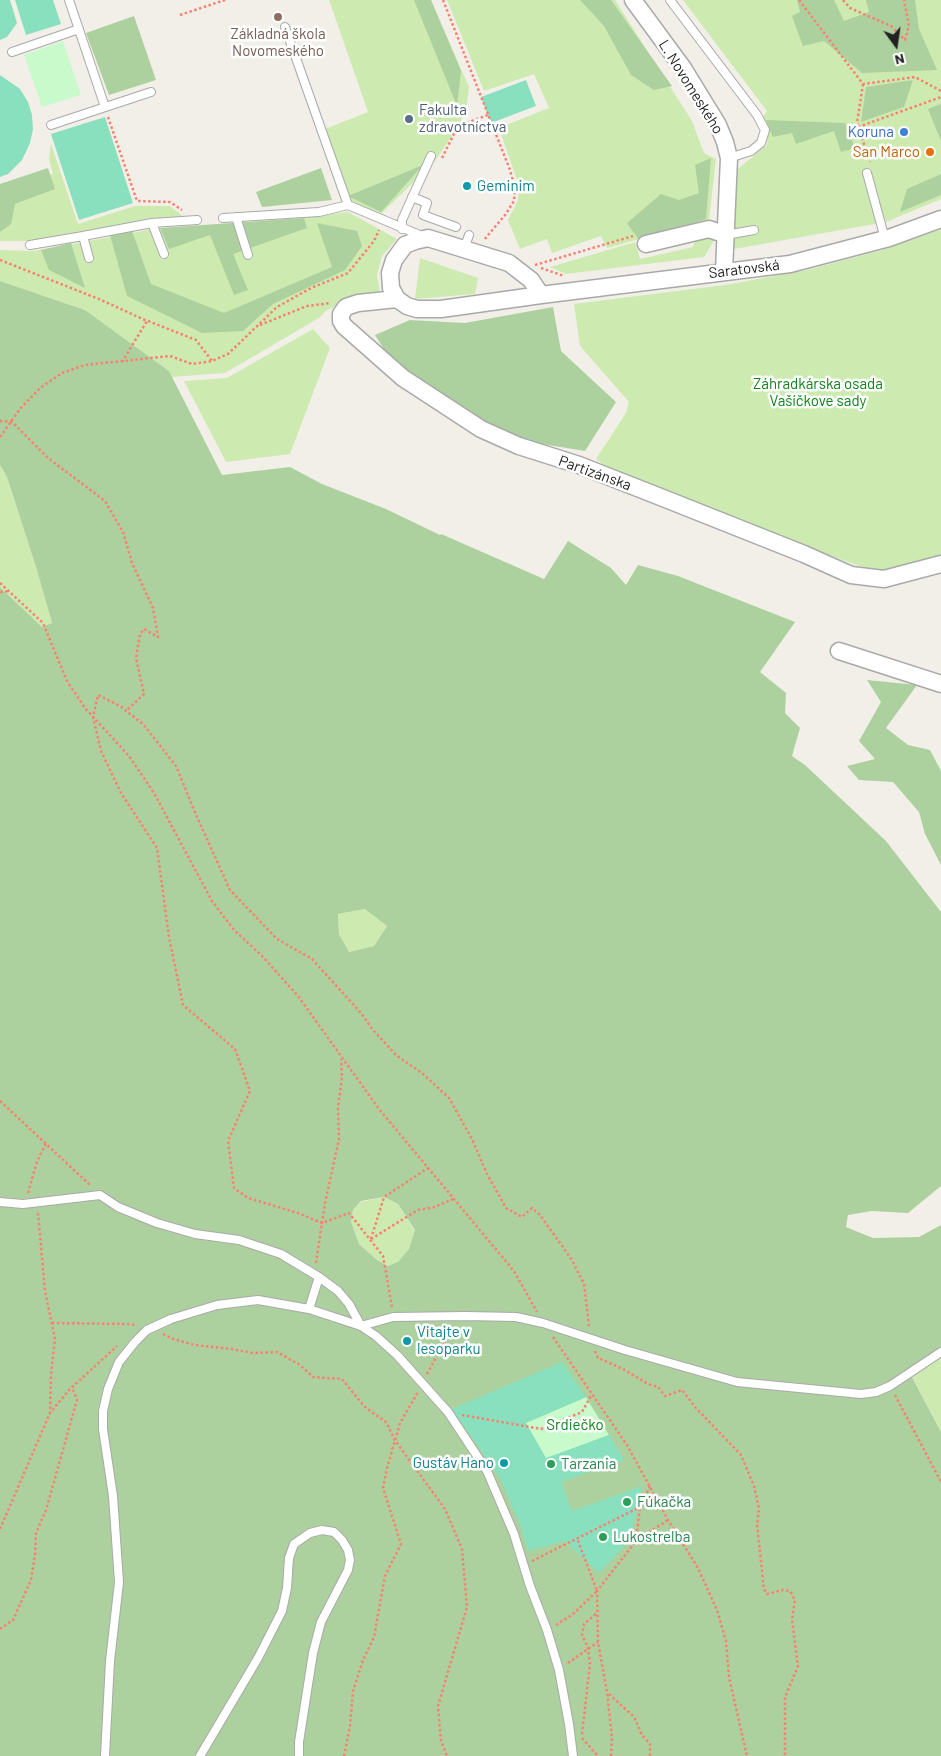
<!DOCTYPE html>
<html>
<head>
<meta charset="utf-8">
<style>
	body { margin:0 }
	#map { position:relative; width:941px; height:1756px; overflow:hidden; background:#f2efe9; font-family:Barlow,sans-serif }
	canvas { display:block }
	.north { position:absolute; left:871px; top:20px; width:50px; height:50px; -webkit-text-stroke:4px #fff; paint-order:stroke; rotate:166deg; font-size:14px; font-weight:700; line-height:20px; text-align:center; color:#222 }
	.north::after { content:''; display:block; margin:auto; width:18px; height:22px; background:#222; clip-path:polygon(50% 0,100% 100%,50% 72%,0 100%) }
</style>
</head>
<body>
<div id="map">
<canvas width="941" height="1756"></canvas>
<div class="north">N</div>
</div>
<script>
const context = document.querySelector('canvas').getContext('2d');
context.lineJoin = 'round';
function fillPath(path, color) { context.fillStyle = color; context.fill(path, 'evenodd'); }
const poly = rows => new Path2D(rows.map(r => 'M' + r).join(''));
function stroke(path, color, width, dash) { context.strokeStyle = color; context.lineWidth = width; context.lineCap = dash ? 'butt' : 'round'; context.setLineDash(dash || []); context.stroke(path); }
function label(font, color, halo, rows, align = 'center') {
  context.font = font + ' Barlow,sans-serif'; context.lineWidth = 5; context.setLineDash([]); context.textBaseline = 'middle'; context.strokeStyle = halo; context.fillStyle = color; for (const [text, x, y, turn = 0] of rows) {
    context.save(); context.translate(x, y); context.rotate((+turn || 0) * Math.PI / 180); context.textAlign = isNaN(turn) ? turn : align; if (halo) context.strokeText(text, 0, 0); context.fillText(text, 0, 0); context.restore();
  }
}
fillPath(poly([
	[329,0,431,0,469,87,466,109,457,129,435,161,380,215,348,199,325,129,368,112],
	[447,0,615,0,692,121,704,153,716,159,709,220,607,248,601,236,552,253,547,239,520,249,508,220,518,200,519,186,499,128,549,108,534,74,484,91],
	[683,0,941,0,941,199,886,222,734,249,734,172,767,145,768,134,763,117,767,111],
	[51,144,78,224,135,206,170,206,184,217,151,218,80,233,29,241,0,241,0,190,53,174,49,159],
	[348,212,397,239,382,256,377,275,380,292,352,299,327,310,319,318,225,373,172,377,169,371,85,310,0,281,0,250,34,251,148,230,304,218],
	[698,229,715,239,704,257,566,274,550,267,635,242,640,259,693,247],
	[941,229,941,557,882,570,862,567,734,520,604,465,596,459,626,413,629,402,580,346,574,304,725,285,807,270,882,250],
	[420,258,478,278,475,294,415,299],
	[313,329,330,348,290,454,226,462,184,381,227,378],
	[0,465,7,477,36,567,52,623,42,627,0,587],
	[366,909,387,926,374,946,349,952,339,934,338,914],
	[384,1197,398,1204,415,1231,409,1249,398,1263,388,1266,377,1260,359,1244,351,1222,353,1210,361,1202],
	[941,1355,941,1432,911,1374]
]), '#cdebb0');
fillPath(poly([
	[414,0,431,0,461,71,457,106],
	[580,0,611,0,672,86,654,90,631,75,604,26],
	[797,0,834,0,844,21,869,12,866,0,915,0,919,29,937,70,862,73,824,41,803,46,792,16,800,12],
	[134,16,156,80,109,95,86,33],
	[913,80,904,107,861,122,866,87],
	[941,104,941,141,928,109],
	[766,120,845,123,855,148,841,152,834,131,796,144,792,133,773,137],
	[711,158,706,219,639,240,627,223,661,194,679,200,699,193,695,165],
	[423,165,381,212,348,196],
	[48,168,55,189,15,204,11,224,0,232,0,184],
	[321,168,332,200,262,207,256,192],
	[941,174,941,195,900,212,907,189],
	[304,218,307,228,233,254,248,290,234,295,210,235,169,249,160,228],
	[317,223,357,231,362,246,345,270,273,304,243,331,202,333,127,296,110,235,132,231,151,284,224,313,332,267],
	[71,243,85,288,49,270,41,250],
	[0,281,85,310,169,371,222,475,290,467,322,484,386,509,440,535,441,534,544,579,568,541,611,568,626,585,638,565,678,576,795,622,760,672,786,693,785,713,800,728,792,756,805,765,886,841,941,912,941,1186,908,1213,872,1211,848,1215,846,1227,873,1238,919,1237,941,1225,941,1355,911,1375,941,1432,941,1756,0,1756,0,587,42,627,52,623,36,567,7,477,0,465],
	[365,909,387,926,374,946,349,952,339,934,338,914],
	[384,1197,398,1204,415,1230,409,1249,398,1262,388,1266,377,1260,359,1244,351,1222,353,1210,361,1201],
	[553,307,561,351,616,402,585,451,518,440,452,402,394,365,375,335,410,320,465,323],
	[867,680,917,685,886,728,908,745,930,750,941,771,941,865,925,834,919,812,893,782,859,780,847,766,875,759,859,741,881,702]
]), '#add19e');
fillPath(poly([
	[63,41,81,95,42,107,24,55],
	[586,1397,609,1435,546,1459,525,1423]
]), '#c8facc');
fillPath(poly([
	[0,0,10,0,17,23,7,37,0,40],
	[15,0,53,0,61,24,26,35],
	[0,75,20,89,28,102,32,115,33,129,30,143,22,160,8,174,0,177],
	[526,80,536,106,491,123,481,97],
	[105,117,133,203,79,220,51,134],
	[562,1362,586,1397,526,1423,546,1458,609,1435,624,1460,561,1482,572,1511,642,1486,630,1540,599,1573,565,1541,528,1551,521,1527,500,1478,452,1409]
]), '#88e0be');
const lane = poly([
	[69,0,105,107],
	[670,0,757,115,765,130,761,143,751,151,729,158],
	[285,27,348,205],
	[12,52,79,29],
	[51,125,151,92],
	[867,173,885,239],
	[412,197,427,203,423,215,456,227],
	[236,217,248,255],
	[223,218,319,212,348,205,422,236],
	[152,223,164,254],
	[402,229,402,220,431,156],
	[726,235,754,230],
	[30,245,83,236],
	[464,249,469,235],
	[89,258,83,236,152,223,197,220],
	[0,1202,23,1204,100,1195,118,1207,157,1223,195,1234,239,1240,281,1254,319,1277,338,1291,349,1304,361,1326],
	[309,1309,319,1277],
	[361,1326,393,1317,466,1316,516,1317,543,1323,625,1350,737,1382,861,1394,876,1392,890,1386,941,1352],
	[105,1756,110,1661,119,1582,113,1496,103,1429,103,1411,108,1389,119,1362,135,1342,147,1330,171,1319,217,1305,258,1300,309,1309,361,1326,376,1336,397,1355,448,1412,487,1471,514,1534,530,1586,547,1630,559,1670,569,1724,573,1756],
	[200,1756,258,1658,282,1611,287,1588,289,1558,294,1544,310,1533,322,1530,334,1532,342,1540,348,1550,350,1560,348,1570,321,1622,313,1653,299,1742,299,1756]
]);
const street = poly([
	[633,0,683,68,718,125,725,142,729,158,724,271],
	[646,244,709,229,726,235],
	[541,295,531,280,509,263,428,238,415,241,405,245,394,260,390,273,391,288,397,299,407,306,417,309,441,309,541,295,790,264,889,238,941,219],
	[397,299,358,303,346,307,341,314,341,321,344,326,403,378,481,429,519,446,579,465,663,498,804,554,851,575,884,579,941,564],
	[839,651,941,684]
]);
stroke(lane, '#a9a9a9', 10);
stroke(street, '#a9a9a9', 19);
stroke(poly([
	[443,0,510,170,515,188,514,201,505,215,484,240],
	[799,0,863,84,915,77,941,91],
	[843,0,850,8,891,26,905,40,909,26,904,0],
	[180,15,225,0],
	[863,84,857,123,870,162],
	[108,117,137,201,170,202,182,210],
	[858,127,941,97],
	[442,158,458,126,488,115],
	[0,260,99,299,147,321,122,362],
	[535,265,633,236],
	[541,268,564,276],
	[148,321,196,340,212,361],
	[260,325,307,306,331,303],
	[0,421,12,422,48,458,105,501,123,532,132,563,153,608,158,637,144,629,140,634,136,658,144,694,126,711],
	[0,437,20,409,40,388,62,373,85,365,170,356,192,364,212,361,228,354,277,307,311,288,348,273,374,241,379,230],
	[0,583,43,623,67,681,85,708,129,756,154,793,212,901,234,930,262,956,298,996,379,1109,514,1271,537,1312],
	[0,592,9,591],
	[0,1101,90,1185],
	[28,1193,37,1162,46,1143],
	[38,1213,45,1291,55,1339,51,1375,50,1413],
	[371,1239,384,1197,428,1168],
	[371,1239,418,1210,435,1207,453,1199],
	[316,1263,325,1203,339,1139,338,1108,342,1077,341,1059],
	[392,1307,383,1256,349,1213,322,1223,298,1213,248,1198,234,1188,228,1141,250,1091,235,1049,183,1005,169,937,157,848,121,793,101,751,93,717,98,695,120,706,143,724,176,766,197,817,230,890,277,939,312,959,361,1013,373,1030,397,1056,422,1073,449,1098,472,1139,487,1174,506,1208,522,1217,532,1208,540,1215,572,1260,584,1284,589,1326],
	[52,1323,131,1324,137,1326],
	[163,1334,173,1339,195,1345,232,1349,253,1353,277,1352,300,1365,313,1377,342,1379,364,1406,387,1423,394,1439,445,1509,462,1549,467,1607,438,1706,441,1741,447,1756],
	[553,1337,627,1445,668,1520,698,1568,717,1610,726,1641,729,1677,747,1756],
	[595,1351,598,1358,623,1369,648,1384,658,1387,665,1396,682,1390,695,1407,741,1455,754,1486,759,1509,757,1525,764,1589,767,1594,783,1590,790,1591,795,1600,792,1620,798,1666,785,1697,785,1756],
	[427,1374,447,1337,455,1327],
	[895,1395,941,1482],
	[462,1415,541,1429,582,1412,592,1394],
	[0,1529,50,1413,69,1390,117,1346],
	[636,1541,640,1507,650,1486],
	[532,1561,640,1507],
	[556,1625,572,1615,597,1591,577,1538],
	[0,1629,13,1620,31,1580,35,1555,36,1533,46,1510,77,1400,72,1387],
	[568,1663,598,1642],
	[609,1694,634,1717,642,1735,650,1744,650,1756],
	[582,1734,590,1664,588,1648,582,1635,584,1624,597,1613],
	[582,1738,598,1756],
	[344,1756,350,1726,353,1691,363,1660,374,1637,385,1576,401,1544,383,1488,387,1468,400,1423,418,1392],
	[611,1756,612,1738,607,1692,598,1642,597,1591,636,1541,668,1520]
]), '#fa8072', 2.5, [2.5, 2.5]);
stroke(lane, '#fff', 8);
stroke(street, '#fff', 16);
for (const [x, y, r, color] of [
	[278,17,5,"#8d6e63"],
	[409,119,5,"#5c6f8a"],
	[904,132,5,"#3f7fe0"],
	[930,152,5,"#e8710a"],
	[467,186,5,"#0f9aa8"],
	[407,1341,5,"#0f9aa8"],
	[504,1463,5,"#0f9aa8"],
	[551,1464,5,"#2e9e5b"],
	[627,1502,5,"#2e9e5b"],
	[603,1537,5,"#2e9e5b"]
]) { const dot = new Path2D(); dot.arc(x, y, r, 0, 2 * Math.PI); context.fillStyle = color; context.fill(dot); stroke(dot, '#fff', 2); }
label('15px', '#785e54', '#fff', [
	["Základná škola",278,34],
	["Novomeského",278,51]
]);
label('15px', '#222', '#fff', [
	["L. Novomeského",691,87,58],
	["Saratovská",744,269,-7],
	["Partizánska",595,473,20]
]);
label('15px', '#4e5e75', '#fff', [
	["Fakulta",419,110],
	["zdravotníctva",419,127]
], 'left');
label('15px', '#366cbe', '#fff', [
	["Koruna",894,132]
], 'right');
label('15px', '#c56008', '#fff', [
	["San Marco",920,152]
], 'right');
label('15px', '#0d838f', '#fff', [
	["Geminim",477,186],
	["Vitajte v",417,1332],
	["lesoparku",417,1349],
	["Gustáv Hano",494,1463,"right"]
], 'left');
label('15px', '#0c8416', '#fff', [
	["Záhradkárska osada",818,384],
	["Vašíčkove sady",818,401],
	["Srdiečko",575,1425]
]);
label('15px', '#27864d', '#fff', [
	["Tarzania",561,1464],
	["Fúkačka",637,1502],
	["Lukostrelba",613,1537]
], 'left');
</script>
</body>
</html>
